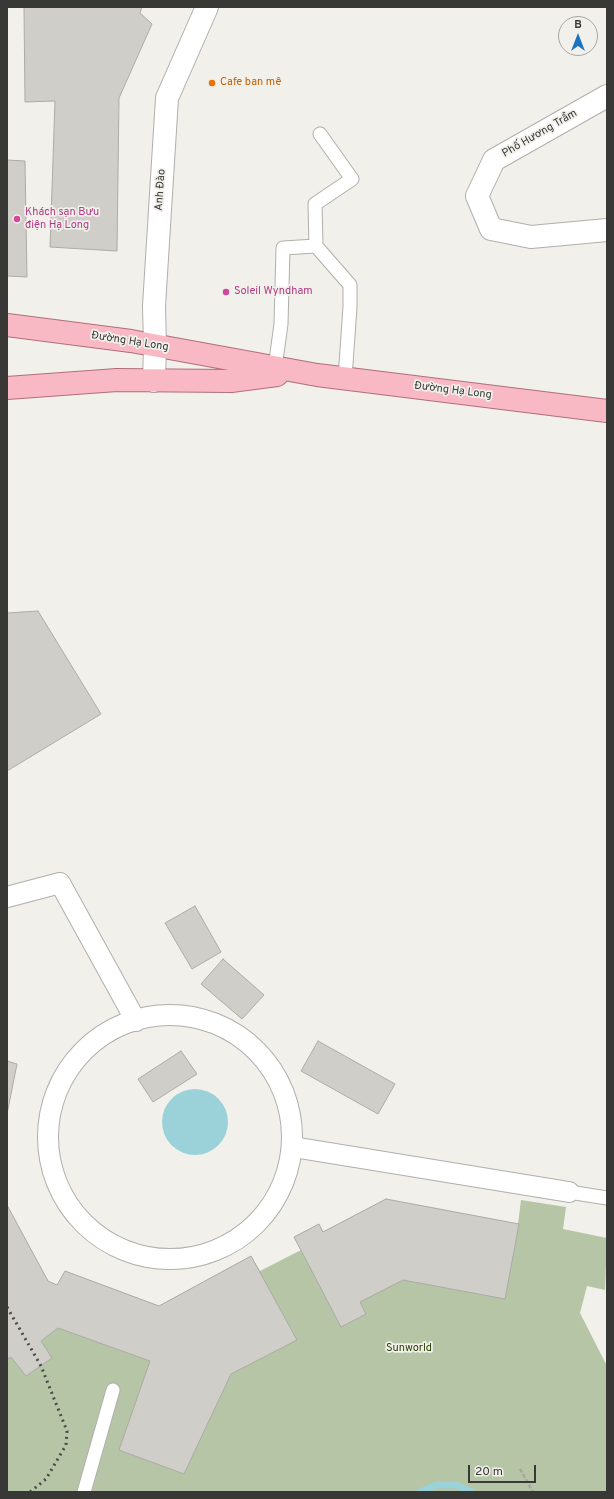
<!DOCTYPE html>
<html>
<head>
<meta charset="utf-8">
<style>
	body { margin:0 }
	#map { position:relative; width:614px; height:1499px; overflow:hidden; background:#f1f0eb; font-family:Overpass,sans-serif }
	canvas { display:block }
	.frame { position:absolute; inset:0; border:8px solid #383836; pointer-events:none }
	.north { position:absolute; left:558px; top:16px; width:40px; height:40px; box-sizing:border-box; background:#f1f0eb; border:1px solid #a7a6a3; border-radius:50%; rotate:0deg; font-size:11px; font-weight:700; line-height:16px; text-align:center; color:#383836 }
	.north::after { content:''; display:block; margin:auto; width:14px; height:18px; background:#1b74c2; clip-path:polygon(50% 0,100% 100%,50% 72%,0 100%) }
	.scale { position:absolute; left:468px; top:1465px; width:68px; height:18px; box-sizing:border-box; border:2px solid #383836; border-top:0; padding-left:5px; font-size:12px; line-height:14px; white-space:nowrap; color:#383836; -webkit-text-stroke:3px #f1f0eb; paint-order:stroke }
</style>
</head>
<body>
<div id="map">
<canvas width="614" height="1499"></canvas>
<div class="frame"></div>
<div class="north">B</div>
<div class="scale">20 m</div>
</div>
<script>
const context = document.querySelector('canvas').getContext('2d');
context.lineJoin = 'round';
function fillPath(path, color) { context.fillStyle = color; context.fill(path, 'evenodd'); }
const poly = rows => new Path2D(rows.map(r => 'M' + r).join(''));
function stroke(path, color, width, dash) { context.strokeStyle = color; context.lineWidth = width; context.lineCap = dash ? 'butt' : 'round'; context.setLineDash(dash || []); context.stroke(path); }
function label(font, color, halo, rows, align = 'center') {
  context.font = font + ' Overpass,sans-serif'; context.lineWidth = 3.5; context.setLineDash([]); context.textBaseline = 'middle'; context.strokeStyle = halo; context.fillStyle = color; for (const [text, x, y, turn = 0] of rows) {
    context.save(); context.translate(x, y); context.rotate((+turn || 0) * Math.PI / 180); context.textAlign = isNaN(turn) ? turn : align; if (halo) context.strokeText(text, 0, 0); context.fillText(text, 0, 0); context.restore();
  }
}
fillPath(poly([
	[386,1199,518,1224,521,1200,566,1207,563,1229,607,1238,605,1290,587,1286,580,1313,607,1366,607,1492,7,1492,7,1205,48,1281,57,1285,65,1271,159,1306,251,1256,260,1271,301,1250,294,1237,319,1224,323,1232]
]), '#b6c5a5');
fillPath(poly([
	'162 1122a33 33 0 1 1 66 0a33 33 0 1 1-66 0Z'
]), '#9bd2d9');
stroke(poly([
	[420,1492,437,1485,456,1485,471,1492]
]), '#9bd2d9', 7);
const building = poly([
	[24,7,142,7,140,13,152,24,119,98,117,251,50,247,55,101,25,102,24,7],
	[7,160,25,161,27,277,7,276,7,160],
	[38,611,101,714,7,771,7,613,38,611],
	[195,906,221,952,192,969,165,923,195,906],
	[223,959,264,995,242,1019,201,984,223,959],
	[318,1041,395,1084,378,1114,301,1071,318,1041],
	[181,1051,197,1074,153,1102,138,1079,181,1051],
	[7,1061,17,1064,7,1114,7,1061],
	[386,1199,519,1224,505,1299,403,1280,360,1302,366,1314,341,1327,294,1237,319,1224,323,1232,386,1199],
	[7,1205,48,1281,57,1285,65,1271,159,1306,251,1256,297,1340,231,1374,184,1474,119,1450,150,1361,58,1328,41,1341,52,1358,26,1376,11,1357,7,1359,7,1205]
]);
fillPath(building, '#cfcec9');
stroke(building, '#acaba7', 1);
const service = poly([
	[316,246,350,285,350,307,345,378],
	[275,368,281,324,283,248,316,246,315,204,352,179,320,134],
	[569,1192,607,1198],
	[84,1492,113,1390]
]);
const pedestrian = poly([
	[7,897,60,883,136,1021],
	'48 1137a122 122 0 1 1 244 0a122 122 0 1 1-244 0Z',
	[293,1147,569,1192]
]);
const minor = poly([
	[607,96,494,160,477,196,491,229,531,237,607,230],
	[154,381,155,346,154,306,167,98,207,7]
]);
const primary = poly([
	[7,325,131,341,317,375,607,411],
	[7,388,117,380,231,381,277,375]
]);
stroke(service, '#b0afab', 15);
stroke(pedestrian, '#b0afab', 22);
stroke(minor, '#b0afab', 24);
stroke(primary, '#b26d7a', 24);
stroke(poly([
	[520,1469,533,1492]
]), '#a6a5a2', 2.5, [4, 2]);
stroke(service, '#fff', 13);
stroke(pedestrian, '#fff', 20);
stroke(minor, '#fff', 22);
stroke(primary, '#f8b9c5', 22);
stroke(poly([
	[7,1307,41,1366,67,1431,66,1445,46,1479,30,1492]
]), '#4c4b49', 3, [2, 4]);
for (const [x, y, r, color] of [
	[212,83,4,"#e8710a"],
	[17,219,4,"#d1479c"],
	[226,292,4,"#d1479c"]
]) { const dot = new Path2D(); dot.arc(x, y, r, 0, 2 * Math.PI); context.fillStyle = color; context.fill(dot); stroke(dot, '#f1f0eb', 1.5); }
label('11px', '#c56008', '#f1f0eb', [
	["Cafe ban mê",220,83]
], 'left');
label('11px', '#383836', '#f1f0eb', [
	["Phố Hương Trầm",540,134,-30],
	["Anh Đào",161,190,-86],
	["Đường Hạ Long",130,342,9],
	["Đường Hạ Long",453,391,7]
]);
label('11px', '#b23c85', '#f1f0eb', [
	["Khách sạn Bưu",25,213],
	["điện Hạ Long",25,226],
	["Soleil Wyndham",234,292]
], 'left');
label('11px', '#2a4002', '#f1f0eb', [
	["Sunworld",409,1349]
]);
</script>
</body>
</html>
